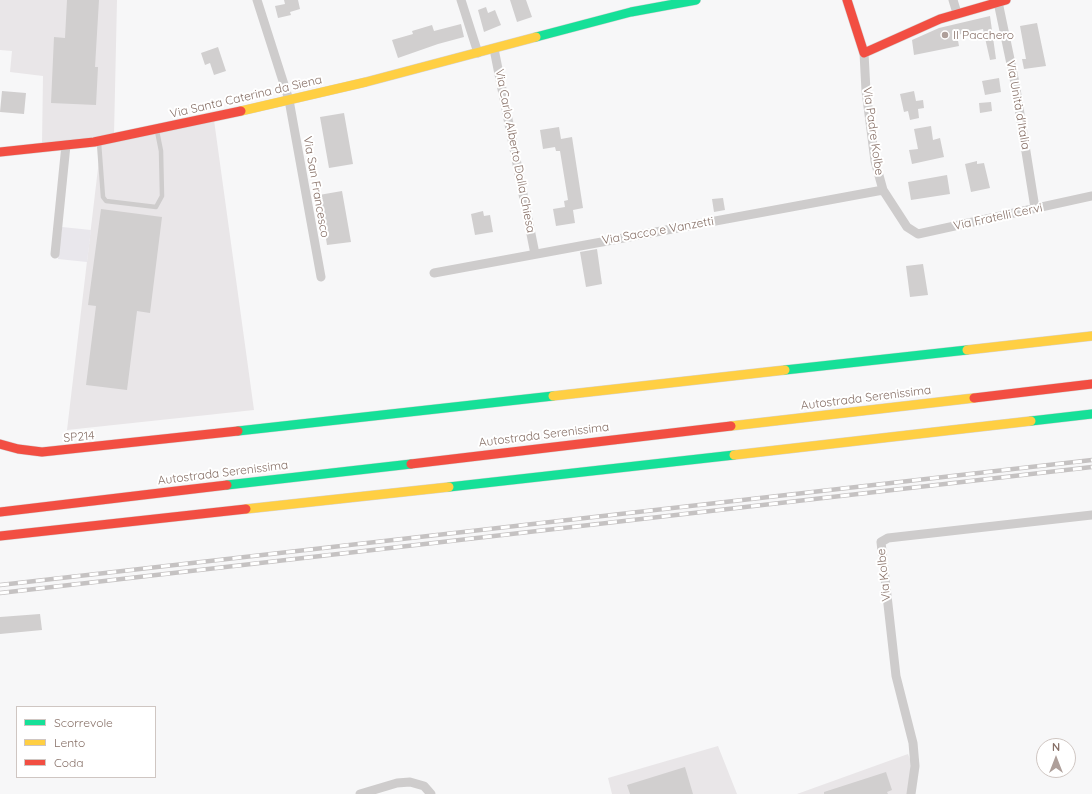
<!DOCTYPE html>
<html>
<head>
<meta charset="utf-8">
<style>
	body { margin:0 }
	#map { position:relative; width:1092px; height:794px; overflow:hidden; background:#f7f7f8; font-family:Quicksand,sans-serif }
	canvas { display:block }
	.legend { position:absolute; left:16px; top:706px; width:140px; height:72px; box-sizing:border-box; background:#fff; border:1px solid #cfc6c2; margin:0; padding:5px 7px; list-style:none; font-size:12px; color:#877067 }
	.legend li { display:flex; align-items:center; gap:8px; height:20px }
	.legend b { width:20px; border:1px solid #cfc6c2 }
	.north { position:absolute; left:1036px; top:738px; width:40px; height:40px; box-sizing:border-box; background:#fff; border:1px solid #cfc6c2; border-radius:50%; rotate:0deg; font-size:11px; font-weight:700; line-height:16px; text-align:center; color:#877067 }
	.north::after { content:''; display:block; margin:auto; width:14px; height:18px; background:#ae9f9a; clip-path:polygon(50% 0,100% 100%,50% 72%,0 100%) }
</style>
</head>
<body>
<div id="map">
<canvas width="1092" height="794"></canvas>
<ul class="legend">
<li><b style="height:5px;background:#16e098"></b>Scorrevole</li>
<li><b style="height:5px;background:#ffcf43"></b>Lento</li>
<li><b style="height:5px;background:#f24e42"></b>Coda</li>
</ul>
<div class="north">N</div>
</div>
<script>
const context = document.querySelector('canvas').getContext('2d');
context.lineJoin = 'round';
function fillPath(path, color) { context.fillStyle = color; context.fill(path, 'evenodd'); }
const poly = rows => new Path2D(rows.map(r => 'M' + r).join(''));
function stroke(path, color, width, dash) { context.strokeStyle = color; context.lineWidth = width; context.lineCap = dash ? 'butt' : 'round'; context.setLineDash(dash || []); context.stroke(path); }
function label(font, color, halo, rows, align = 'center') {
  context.font = font + ' Quicksand,sans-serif'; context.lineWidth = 4; context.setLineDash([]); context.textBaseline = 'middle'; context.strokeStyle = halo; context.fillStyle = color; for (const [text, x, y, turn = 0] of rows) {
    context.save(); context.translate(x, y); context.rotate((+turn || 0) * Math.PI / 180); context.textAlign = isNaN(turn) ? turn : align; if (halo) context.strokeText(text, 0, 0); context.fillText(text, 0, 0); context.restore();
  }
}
fillPath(poly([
	[0,0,117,0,114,135,42,143,43,76,10,72,12,51,0,50],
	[214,120,254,410,67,430,101,143],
	[718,746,737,794,612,794,608,778],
	[908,754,911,762,909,794,797,794]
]), '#e9e6e8');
fillPath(poly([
	[62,227,91,230,87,262,58,259]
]), '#e9e7ec');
fillPath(poly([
	[67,0,99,0,95,67,98,67,96,105,51,103,54,37,65,38],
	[284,0,298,0,300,9,290,12,291,15,278,18,275,6,285,4],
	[510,0,526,0,532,17,517,22],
	[486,7,488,13,495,10,501,25,484,32,478,10],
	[990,16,996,59,990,60,983,29,957,35,959,46,914,55,912,40,939,28],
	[1037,23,1046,66,1024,69,1022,59,1026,59,1020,26],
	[461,24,464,37,438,44,398,58,392,40,413,34,412,31,432,25,434,31],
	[218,47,226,71,214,75,210,63,205,65,201,53],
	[999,78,1001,92,985,95,982,81],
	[2,91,26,93,24,114,0,112],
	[914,91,916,101,923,100,924,108,918,109,919,118,910,120,908,111,904,112,900,94],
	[991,102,992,111,980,113,979,103],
	[344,113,353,164,329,168,320,117],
	[931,126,933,140,940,138,944,157,912,164,909,150,918,149,914,129],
	[559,127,561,139,572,137,583,208,573,210,575,223,556,226,553,209,565,207,564,201,568,200,560,151,556,151,555,147,543,149,540,130],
	[977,161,977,164,984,163,990,188,971,192,965,164],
	[947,175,950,194,911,200,908,182],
	[342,191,351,242,327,245,319,195],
	[723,198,725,210,714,212,712,199],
	[101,209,162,217,150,313,137,311,127,390,86,385,96,306,88,305],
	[483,211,484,216,490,215,493,232,475,235,471,214],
	[597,249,602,284,586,287,580,252],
	[923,264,928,295,910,297,906,266],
	[40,614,42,630,0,634,0,617],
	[685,767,693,794,630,794,627,785],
	[886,772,892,790,887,792,888,794,824,794,824,792]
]), '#d1cfcf');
const fast = poly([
	[536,37,631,12,696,0],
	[785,370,967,350],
	[1031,421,1092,414],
	[238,431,553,396],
	[227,485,411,464],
	[449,487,734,455]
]);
const slow = poly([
	[241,111,366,82,536,37],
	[967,350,1092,336],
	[553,396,785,370],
	[731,426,974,398],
	[734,455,1031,421],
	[246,509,449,487]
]);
const jam = poly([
	[847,0,864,53,940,19,1006,0],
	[0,152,94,142,241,111],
	[974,398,1092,384],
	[0,444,18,449,42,452,238,431],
	[411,464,731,426],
	[0,512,227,485],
	[0,536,246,509]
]);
stroke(fast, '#d6d4d4', 10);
stroke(slow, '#d6d4d4', 10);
stroke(jam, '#d6d4d4', 10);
stroke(poly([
	[99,143,103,197,106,201,156,207,162,196,161,151,157,131]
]), '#cecccc', 4.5);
stroke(poly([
	[257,0,289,100,321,277],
	[461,0,478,53],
	[953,0,957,13],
	[998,2,1015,83,1035,208],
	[494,49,535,254],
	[864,53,866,91,875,161,883,190,907,227,918,234,1092,196],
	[55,254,66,145],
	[434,273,883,190],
	[360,794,397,783,410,782,424,786,431,794],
	[911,794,915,766,913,743,896,676,881,542,888,538,1092,515]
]), '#cecccc', 9);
stroke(fast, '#16e098', 9);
stroke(slow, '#ffcf43', 9);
stroke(jam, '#f24e42', 9);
const rail = poly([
	[0,585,1092,460],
	[0,593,1092,467]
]);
stroke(rail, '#c5c2c2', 4.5);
stroke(rail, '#fff', 3, [9]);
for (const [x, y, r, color] of [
	[945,35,4,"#ae9f9a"]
]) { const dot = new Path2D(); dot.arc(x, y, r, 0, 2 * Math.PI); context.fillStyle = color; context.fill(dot); stroke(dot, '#fff', 1.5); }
label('12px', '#877067', '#fff', [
	["Il Pacchero",953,35]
], 'left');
label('12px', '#877067', '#fff', [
	["Via Santa Caterina da Siena",246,97,-13],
	["Via Unità d'Italia",1018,105,80],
	["Via Padre Kolbe",873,131,82],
	["Via Carlo Alberto Dalla Chiesa",515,151,79],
	["Via San Francesco",316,187,80],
	["Via Fratelli Cervi",998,217,-12],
	["Via Sacco e Vanzetti",658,231,-10],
	["Autostrada Serenissima",866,398,-7],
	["Autostrada Serenissima",544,435,-7],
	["SP214",79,437,-5],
	["Autostrada Serenissima",223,473,-7],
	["Via Kolbe",884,575,-96]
]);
</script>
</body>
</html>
